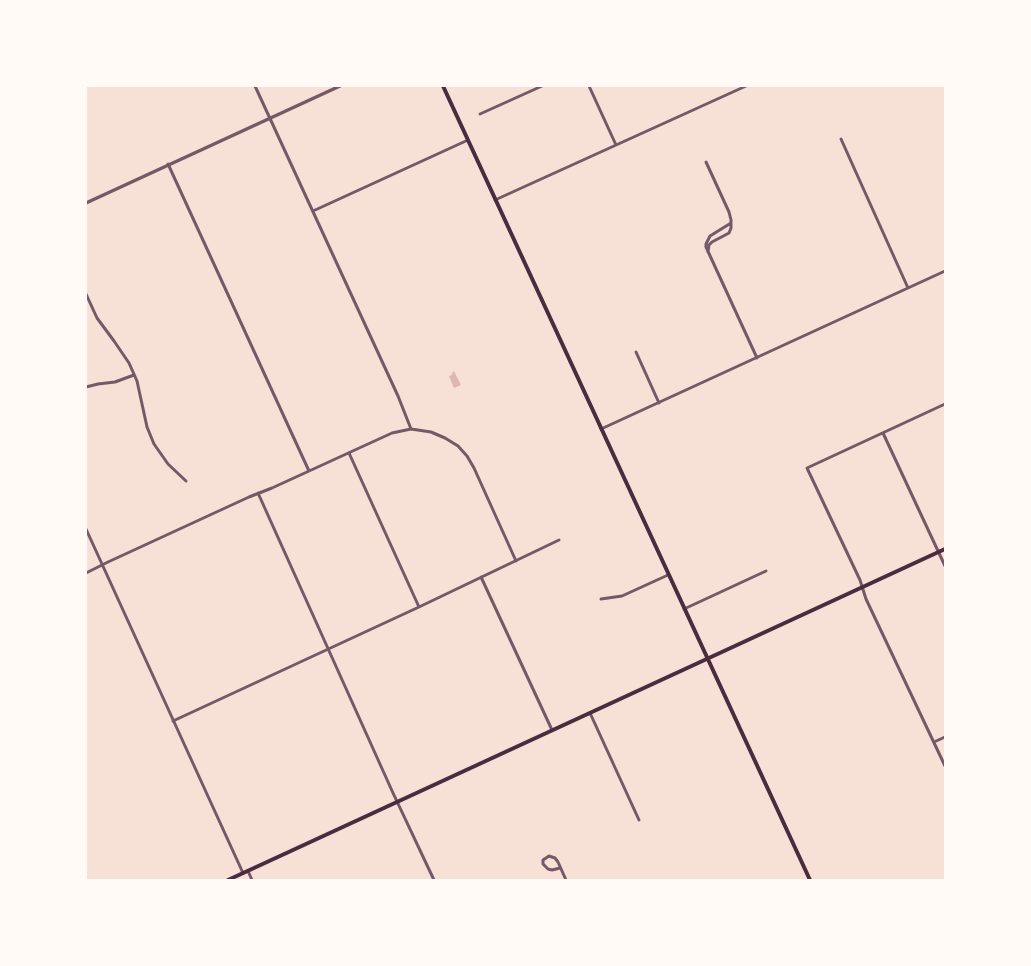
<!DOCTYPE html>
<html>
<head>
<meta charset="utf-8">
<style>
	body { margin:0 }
	#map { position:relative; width:1031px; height:966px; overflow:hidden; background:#f7e1d7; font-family:"DM Sans",sans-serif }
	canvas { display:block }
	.frame { position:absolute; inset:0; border:87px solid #fffaf5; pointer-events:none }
</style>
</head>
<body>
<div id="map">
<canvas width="1031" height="966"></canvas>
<div class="frame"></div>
</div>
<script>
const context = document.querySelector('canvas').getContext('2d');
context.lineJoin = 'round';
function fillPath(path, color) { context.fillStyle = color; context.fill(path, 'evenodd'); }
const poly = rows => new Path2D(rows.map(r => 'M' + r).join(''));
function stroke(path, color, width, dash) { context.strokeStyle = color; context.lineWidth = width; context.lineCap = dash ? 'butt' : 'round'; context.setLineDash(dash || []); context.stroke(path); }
fillPath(poly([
	[454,371,461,385,454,388,449,376,452,375,452,373]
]), '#dcb8b0');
stroke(poly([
	[255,86,398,396,411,429],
	[589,86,616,145],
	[480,114,542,86],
	[841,139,908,288],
	[706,162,729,212,731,220,731,228,729,233,712,242,709,245,708,252],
	[168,164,309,471],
	[495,200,746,86],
	[313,211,468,140],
	[731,223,710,236,706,244,706,247,757,358],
	[86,294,97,318,114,341,129,363,137,381,147,427,154,444,168,464,186,481],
	[636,352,659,403],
	[86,387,98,384,115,382,134,375],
	[945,404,807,468,860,580,866,599,945,766],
	[601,429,945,271],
	[883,433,945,566],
	[349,453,419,607],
	[258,493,393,793,434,880],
	[86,529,243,873],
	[86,573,108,562,249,497,272,488,392,433,411,429,431,432,445,438,458,446,467,456,474,468,516,561],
	[481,577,552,730],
	[601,599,622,596,668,575],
	[684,609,766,571],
	[590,713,639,820],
	[173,721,419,607,559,540],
	[934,742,945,737],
	[560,868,552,870,548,869,543,864,543,860,549,856,555,858,558,862,566,880],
	[248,871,252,880]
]), '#755966', 3);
stroke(poly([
	[86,203,340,86]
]), '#755966', 3.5);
stroke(poly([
	[443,86,810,880],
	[228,880,945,549]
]), '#4a2c40', 4);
</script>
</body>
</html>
